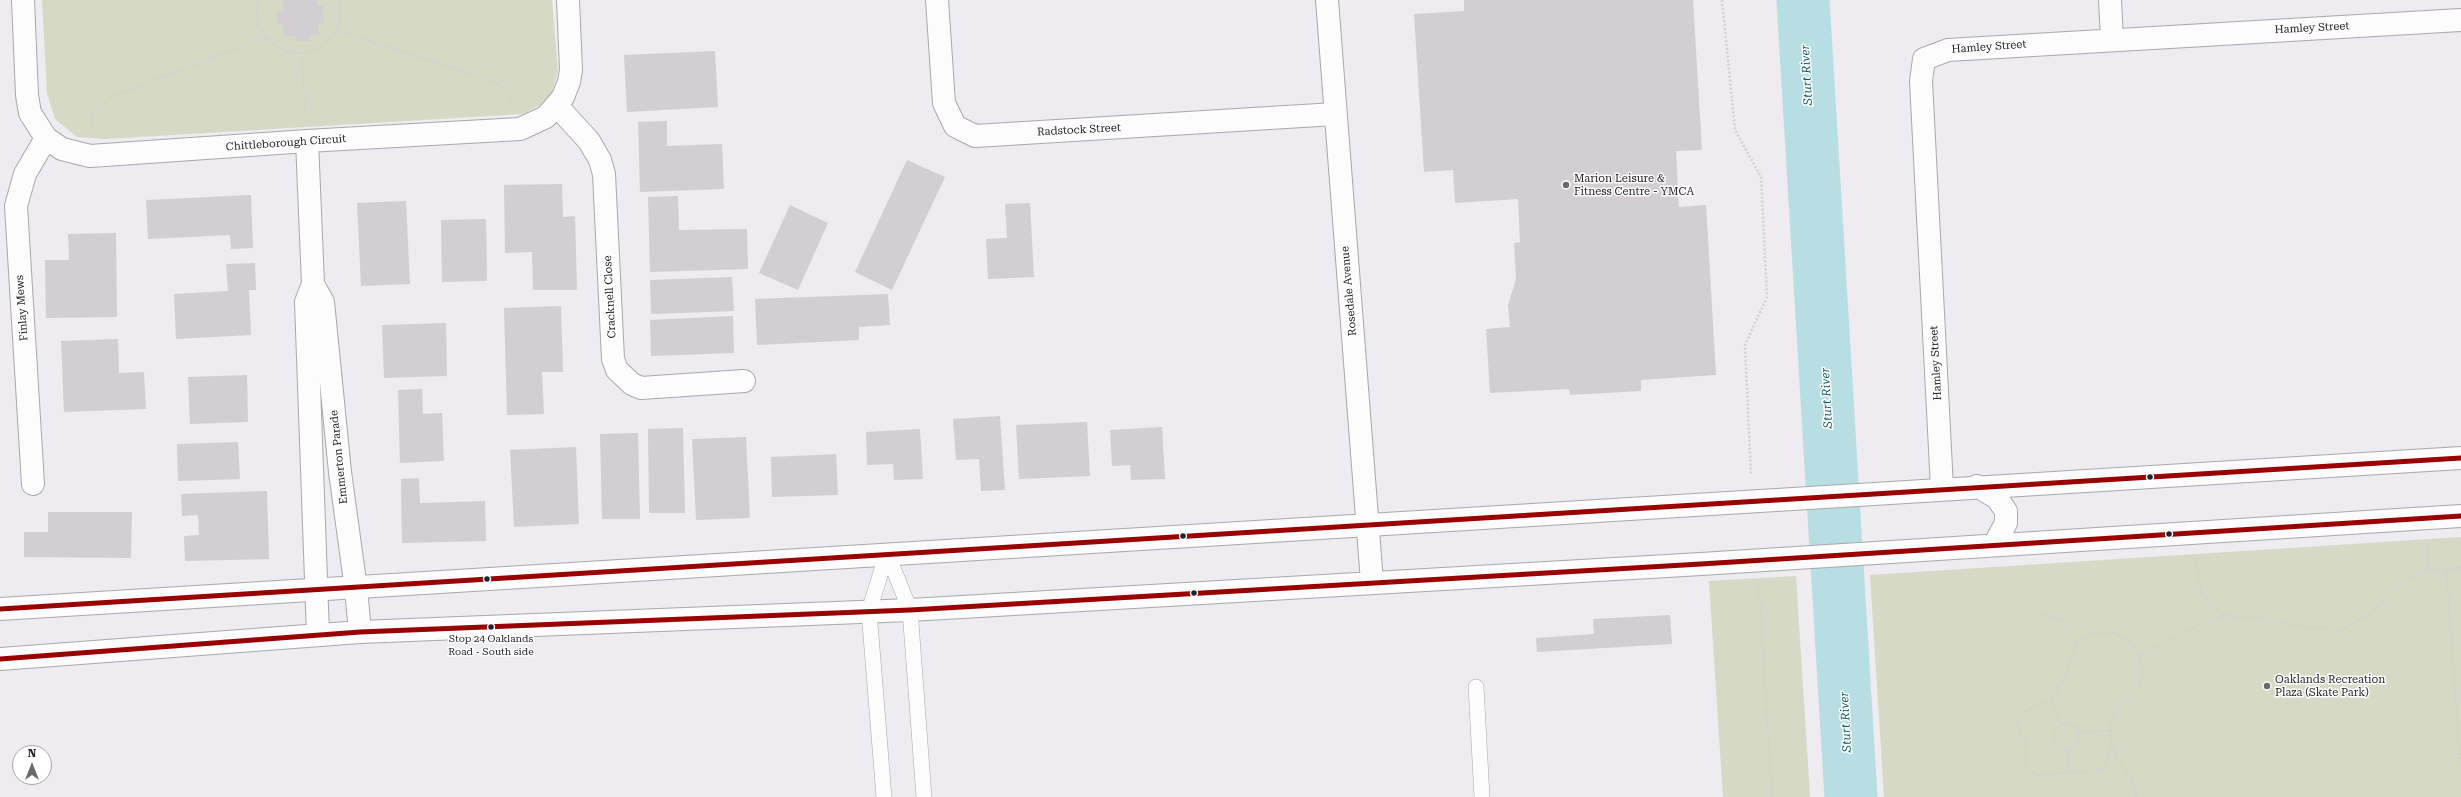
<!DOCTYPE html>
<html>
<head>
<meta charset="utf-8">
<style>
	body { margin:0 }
	#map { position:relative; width:2461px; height:797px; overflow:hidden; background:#eeebf1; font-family:"Roboto Serif",serif }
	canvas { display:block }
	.north { position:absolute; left:12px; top:745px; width:40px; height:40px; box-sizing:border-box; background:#fff; border:1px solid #a7a7a8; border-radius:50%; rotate:0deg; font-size:11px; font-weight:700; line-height:16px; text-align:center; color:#242226 }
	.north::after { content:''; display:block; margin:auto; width:14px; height:18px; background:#6b686d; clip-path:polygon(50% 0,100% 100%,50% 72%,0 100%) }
</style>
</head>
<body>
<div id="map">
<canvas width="2461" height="797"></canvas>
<div class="north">N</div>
</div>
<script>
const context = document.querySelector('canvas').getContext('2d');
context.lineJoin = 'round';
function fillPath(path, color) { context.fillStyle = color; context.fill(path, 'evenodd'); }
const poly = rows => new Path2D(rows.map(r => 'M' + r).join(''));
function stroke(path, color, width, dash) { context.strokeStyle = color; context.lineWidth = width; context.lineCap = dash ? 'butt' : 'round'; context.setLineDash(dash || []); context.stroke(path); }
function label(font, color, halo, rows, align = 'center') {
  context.font = font + ' "Roboto Serif",serif'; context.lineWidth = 3; context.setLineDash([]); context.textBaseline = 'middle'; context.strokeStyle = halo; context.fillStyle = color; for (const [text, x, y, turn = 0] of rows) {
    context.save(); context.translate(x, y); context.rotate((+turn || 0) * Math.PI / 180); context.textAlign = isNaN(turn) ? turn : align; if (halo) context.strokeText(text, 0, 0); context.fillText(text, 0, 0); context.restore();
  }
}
fillPath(poly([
	[42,0,552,0,558,71,552,92,540,105,523,114,106,139,77,137,55,119,47,93],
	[2461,537,2461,797,1884,797,1870,575],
	[1796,576,1810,797,1723,797,1709,581]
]), '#d6d9c4');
stroke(poly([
	[1803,0,1851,797]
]), '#b7dee2', 53);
fillPath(poly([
	[283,0,317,0,317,6,323,6,324,23,318,23,319,35,309,35,310,41,296,41,296,36,284,36,283,24,277,24,277,11,283,11],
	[1464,0,1693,0,1702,150,1676,151,1679,207,1706,205,1716,375,1641,380,1641,391,1570,395,1569,389,1490,393,1486,329,1510,327,1508,305,1516,279,1514,243,1520,242,1518,199,1455,203,1453,170,1424,172,1414,14,1464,11],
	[715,51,718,107,627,112,624,55],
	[667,121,667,146,722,144,724,189,640,192,638,122],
	[907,160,945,177,892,290,855,272],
	[562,184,563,217,575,216,577,290,533,290,532,252,505,253,504,185],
	[251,195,253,248,231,249,230,235,148,239,146,200],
	[678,196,679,230,747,229,748,269,650,272,648,197],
	[406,201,410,284,361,286,357,203],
	[1030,203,1034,277,988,279,986,239,1007,238,1005,204],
	[790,205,828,223,798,290,759,273],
	[486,219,487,281,442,282,441,220],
	[116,233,117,317,46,318,45,260,69,260,68,234],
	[255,263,256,290,249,290,251,335,176,339,174,294,228,291,226,264],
	[732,277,734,311,651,314,650,280],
	[888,294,890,325,859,327,859,340,757,345,755,299],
	[561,306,563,372,542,372,544,414,507,415,504,308],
	[733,316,734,353,651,356,650,320],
	[446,323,447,376,384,378,382,325],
	[118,339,119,373,144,372,146,409,64,412,61,341],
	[247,375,248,422,190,424,188,377],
	[422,389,423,414,442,413,444,461,400,463,398,390],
	[1000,416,1005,490,981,491,979,459,956,460,953,419],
	[1087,422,1090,476,1019,479,1016,425],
	[1162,427,1165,479,1131,480,1130,465,1112,466,1110,430],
	[683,428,685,513,649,513,648,429],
	[920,429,923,479,894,480,893,464,867,465,866,432],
	[638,433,640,519,602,519,600,434],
	[746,437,750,518,696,520,692,439],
	[238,442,240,479,178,481,177,444],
	[576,447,579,524,514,527,510,450],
	[836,454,838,495,772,497,771,457],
	[419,478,420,503,485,501,486,541,402,543,401,479],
	[267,491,269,559,185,561,184,536,199,535,198,515,182,516,181,494],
	[48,512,132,512,131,558,24,557,24,532,48,532],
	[1670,615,1672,644,1537,652,1536,638,1594,634,1593,619]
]), '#d2ced2');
const service = poly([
	[887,553,910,610,924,797],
	[1476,687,1482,797],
	[884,797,869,611,887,553]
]);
const minor = poly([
	[23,0,27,95,30,113,46,138,62,149,90,156,307,141,520,129,546,117,563,97,569,82,571,70,568,0],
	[937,0,944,103,955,126,975,136,1335,114],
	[1327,0,1372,582],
	[2110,0,2112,39],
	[557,106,589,141,600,160,604,174,613,359,617,370,632,384,641,388,744,381],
	[307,141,313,284,306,302,318,635],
	[313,284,323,302,340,472,356,589,360,632],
	[33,484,16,206,25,174,46,138],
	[1942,488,1921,81,1924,59,1948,50,2461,20]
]);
const secondary = poly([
	[1977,486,1997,498,2006,511,2006,523,1994,545],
	[0,609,2461,458],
	[0,659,360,632,910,610,1701,564,2461,516]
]);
stroke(service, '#aaa7ac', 16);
stroke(minor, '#aaa7ac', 24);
stroke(secondary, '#aaa7ac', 24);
stroke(poly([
	[258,0,257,12,259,25,266,37,276,46,288,52,302,53,316,50,328,42,336,31,340,17,339,0],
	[1722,0,1735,130,1761,177,1767,297,1745,345,1751,475],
	[336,31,489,79,505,89,513,103],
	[302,53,305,115],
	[91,129,91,119,97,107,116,95,266,37],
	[2427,544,2428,570,2446,569],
	[2197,560,2198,579,2202,594,2215,610,2225,615],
	[2461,568,2446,569,2461,773],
	[1759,587,1772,797],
	[2042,615,2061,620,2077,643,2092,634,2112,632,2131,642,2139,656,2143,667,2140,684,2115,713,2110,730,2112,747,2135,786,2136,797],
	[2077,643,2067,673,2051,702,2026,710,2019,720,2018,727,2026,742,2025,764,2029,771,2040,775,2103,770,2112,747],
	[2139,656,2195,627,2226,616,2265,618,2296,626,2342,630,2370,614,2406,580,2428,570],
	[2051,702,2061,724,2070,723,2076,727,2079,736,2076,745,2067,750,2059,746,2054,738,2055,729,2061,724],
	[2078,733,2110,730],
	[2067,750,2068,773]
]), '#d2d1d3', 2.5, [2, 2]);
stroke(service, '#fcfcfd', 15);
stroke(minor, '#fcfcfd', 22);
stroke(secondary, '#fcfcfd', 22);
stroke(poly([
	[0,609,2461,458],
	[0,659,360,632,910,610,1701,564,2461,516]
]), '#900', 5);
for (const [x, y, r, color] of [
	[1566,185,4,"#6b686d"],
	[2150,477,3.5,"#242226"],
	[2169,534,3.5,"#242226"],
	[1183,536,3.5,"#242226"],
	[487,579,3.5,"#242226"],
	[1194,593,3.5,"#242226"],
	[491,627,3.5,"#242226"],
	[2267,686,4,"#6b686d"]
]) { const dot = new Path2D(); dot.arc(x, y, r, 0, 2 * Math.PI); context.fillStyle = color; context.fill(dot); stroke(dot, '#fff', 1.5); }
label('10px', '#242226', '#fff', [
	["Stop 24 Oaklands",491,639],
	["Road - South side",491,652]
]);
label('11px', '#242226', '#fff', [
	["Hamley Street",2312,28,-3],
	["Hamley Street",1989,47,-4],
	["Radstock Street",1079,130,-3],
	["Chittleborough Circuit",286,143,-4],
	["Rosedale Avenue",1349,291,-95],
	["Cracknell Close",610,297,-93],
	["Finlay Mews",22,308,-94],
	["Hamley Street",1936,363,-93],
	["Emmerton Parade",339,457,-96]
]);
label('11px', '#242226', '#fff', [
	["Marion Leisure &",1574,179],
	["Fitness Centre - YMCA",1574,192],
	["Oaklands Recreation",2275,680],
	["Plaza (Skate Park)",2275,693]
], 'left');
label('italic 12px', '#0a5c61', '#fff', [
	["Sturt River",1807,75,-93],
	["Sturt River",1827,398,-93],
	["Sturt River",1846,722,-93]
]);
</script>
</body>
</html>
